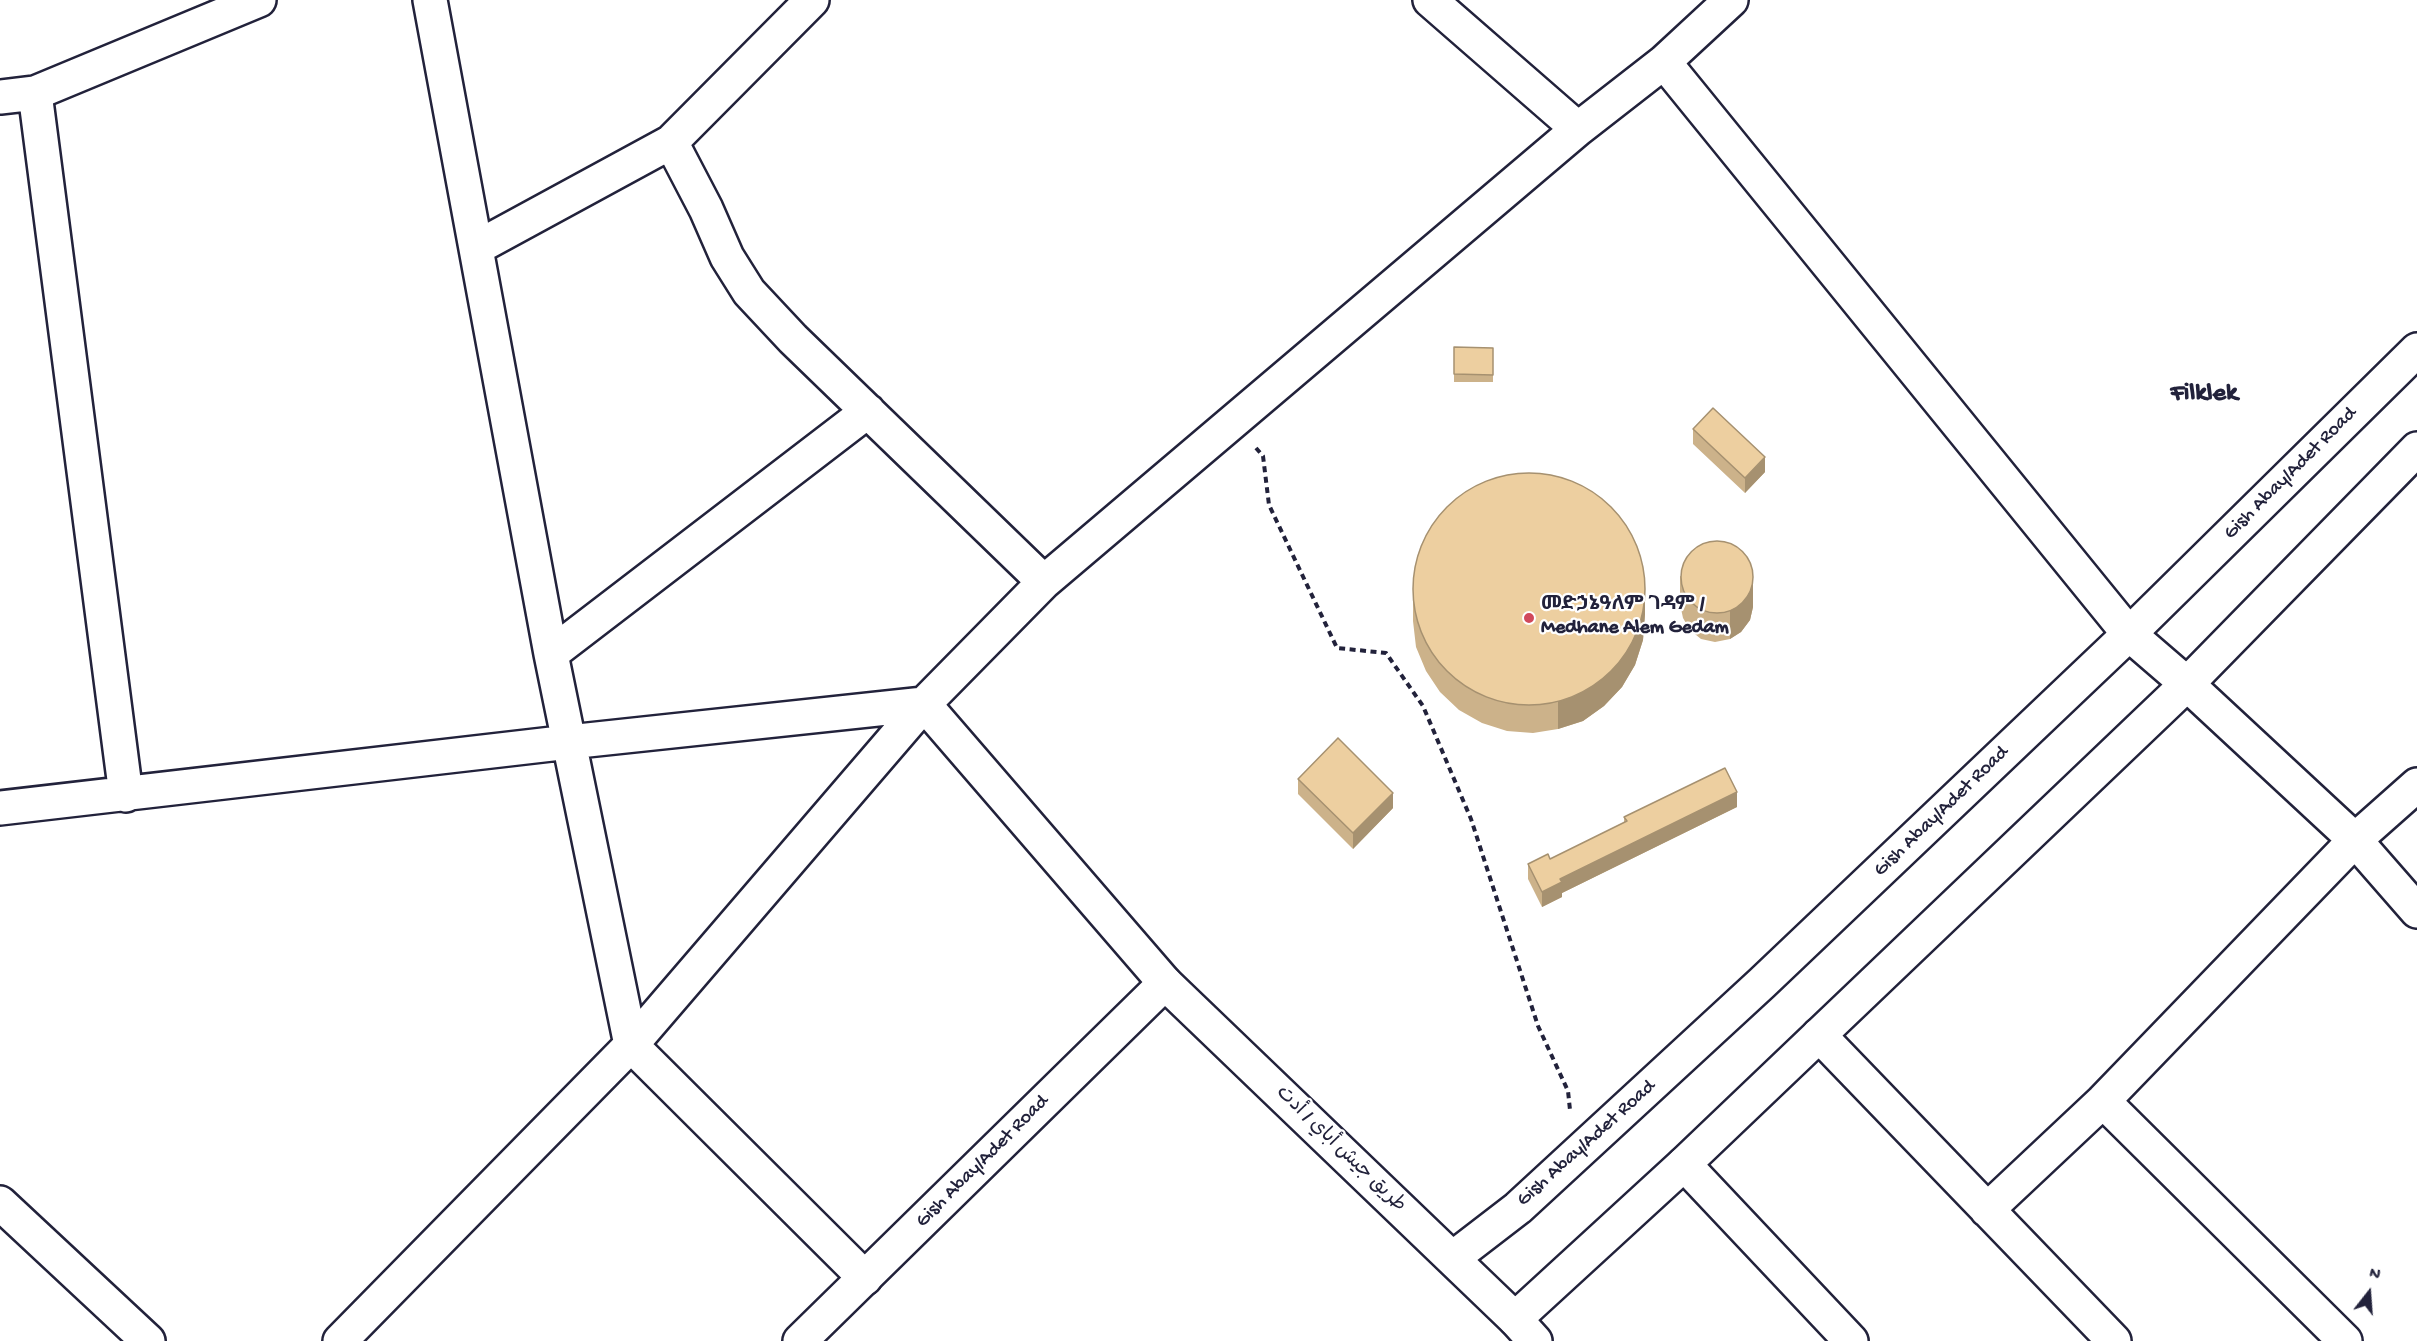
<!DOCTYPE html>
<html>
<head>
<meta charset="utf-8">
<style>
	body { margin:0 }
	#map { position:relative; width:2417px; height:1341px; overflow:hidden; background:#fff; font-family:"Gochi Hand",sans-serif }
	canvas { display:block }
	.north { position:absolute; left:2339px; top:1263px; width:60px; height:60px; -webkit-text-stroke:4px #fff; paint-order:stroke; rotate:17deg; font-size:16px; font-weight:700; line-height:24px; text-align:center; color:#22223b }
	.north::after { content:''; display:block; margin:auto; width:21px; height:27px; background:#22223b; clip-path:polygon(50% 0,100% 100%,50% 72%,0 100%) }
</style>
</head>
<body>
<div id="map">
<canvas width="2417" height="1341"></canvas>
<div class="north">N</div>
</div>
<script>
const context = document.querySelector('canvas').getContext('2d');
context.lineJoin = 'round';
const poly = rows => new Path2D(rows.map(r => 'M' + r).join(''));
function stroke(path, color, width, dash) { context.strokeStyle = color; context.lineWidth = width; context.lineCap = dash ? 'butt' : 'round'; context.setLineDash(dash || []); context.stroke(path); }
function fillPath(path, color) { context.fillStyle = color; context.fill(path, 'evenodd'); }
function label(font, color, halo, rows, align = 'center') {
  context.font = font + ' "Gochi Hand","Playpen Sans Arabic","Noto Sans Ethiopic",sans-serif'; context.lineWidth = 4.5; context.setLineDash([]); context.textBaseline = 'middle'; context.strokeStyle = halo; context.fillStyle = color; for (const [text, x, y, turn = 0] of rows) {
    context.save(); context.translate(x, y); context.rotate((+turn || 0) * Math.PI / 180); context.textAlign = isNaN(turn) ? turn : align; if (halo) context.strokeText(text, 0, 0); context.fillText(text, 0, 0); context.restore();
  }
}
const street = poly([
	[430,0,551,654,631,1045,865,1278],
	[1430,0,1578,129],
	[1664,62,2129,634,2187,684,2355,840,2417,911],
	[35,93,126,795],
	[0,97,35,93,259,0],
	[671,142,706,209,727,257,749,292,793,339,1044,582],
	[476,248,671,142,812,0],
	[551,654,868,411],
	[0,808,569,742,924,704,1044,582,1578,129,1664,62,1731,0],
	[1819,1035,2114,1341],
	[2103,1101,2345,1341],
	[1684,1164,1851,1341],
	[0,1203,148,1341],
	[1987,1210,2103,1101,2355,840,2417,785],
	[1515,1319,1535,1341],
	[340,1341,631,1045,924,704,1165,983]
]);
const secondary = poly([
	[1453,1258,1518,1208,1762,983,2129,634,2417,350],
	[800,1341,1165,983,1515,1319,1684,1164,2187,684,2417,449]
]);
stroke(street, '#22223b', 38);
stroke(secondary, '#22223b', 38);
stroke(poly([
	[1256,448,1263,456,1269,505,1337,648,1386,653,1423,706,1471,819,1538,1026,1568,1091,1570,1110]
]), '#22223b', 4, [6, 4.5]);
stroke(street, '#fff', 33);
stroke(secondary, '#fff', 33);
fillPath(poly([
	[1454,347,1493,348,1493,382,1454,382],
	[1693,429,1765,472,1745,493,1693,444],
	[1680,576,1753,607,1750,620,1741,632,1730,639,1715,642,1701,639,1690,630,1683,618,1680,604],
	[1413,593,1645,614,1643,640,1635,665,1622,687,1604,706,1583,721,1558,729,1533,733,1507,731,1482,723,1459,710,1440,692,1426,671,1416,647,1413,621],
	[1298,779,1393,808,1353,849,1298,794],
	[1737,807,1562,893,1562,897,1542,907,1528,879,1528,864,1550,859,1624,823,1624,817]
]), '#ccb28a');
fillPath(poly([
	[1765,457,1765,472,1745,493,1745,478],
	[1753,579,1753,607,1750,620,1741,632,1730,639,1730,611],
	[1645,586,1645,614,1643,640,1635,665,1622,687,1604,706,1583,721,1558,729,1558,701],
	[1737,792,1737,807,1562,893,1562,897,1542,907,1542,892,1560,879],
	[1393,793,1393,808,1353,849,1353,833]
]), '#a69170');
const building = poly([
	[1454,347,1493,348,1493,375,1454,374,1454,347],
	[1713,408,1765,457,1745,478,1693,429,1713,408],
	'1413 589a116 116 0 1 1 232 0a116 116 0 1 1-232 0Z',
	'1681 577a36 36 0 1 1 72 0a36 36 0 1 1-72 0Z',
	[1338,738,1393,793,1353,833,1298,779,1338,738],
	[1725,768,1737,792,1560,879,1562,882,1542,892,1528,864,1548,854,1550,859,1627,821,1624,817,1725,768]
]);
fillPath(building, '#edcfa0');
stroke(building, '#a69170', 1.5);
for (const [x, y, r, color] of [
	[1529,618,6,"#d1495b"]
]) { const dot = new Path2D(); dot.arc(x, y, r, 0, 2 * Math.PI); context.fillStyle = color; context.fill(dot); stroke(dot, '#fff', 2); }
label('20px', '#22223b', '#fff', [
	["Gish Abay/Adet Road",2291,474,-45],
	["Gish Abay/Adet Road",1942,812,-44],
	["Gish Abay/Adet Road",1587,1144,-42],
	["طريق جيش أباي / أدت",1340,1150,44],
	["Gish Abay/Adet Road",983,1162,-45]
]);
label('bold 20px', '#22223b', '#fff', [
	["መድኃኔዓለም ገዳም /",1541,606],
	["Medhane Alem Gedam",1541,629]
], 'left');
label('bold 26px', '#22223b', '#fff', [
	["Filklek",2204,395]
]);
</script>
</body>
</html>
